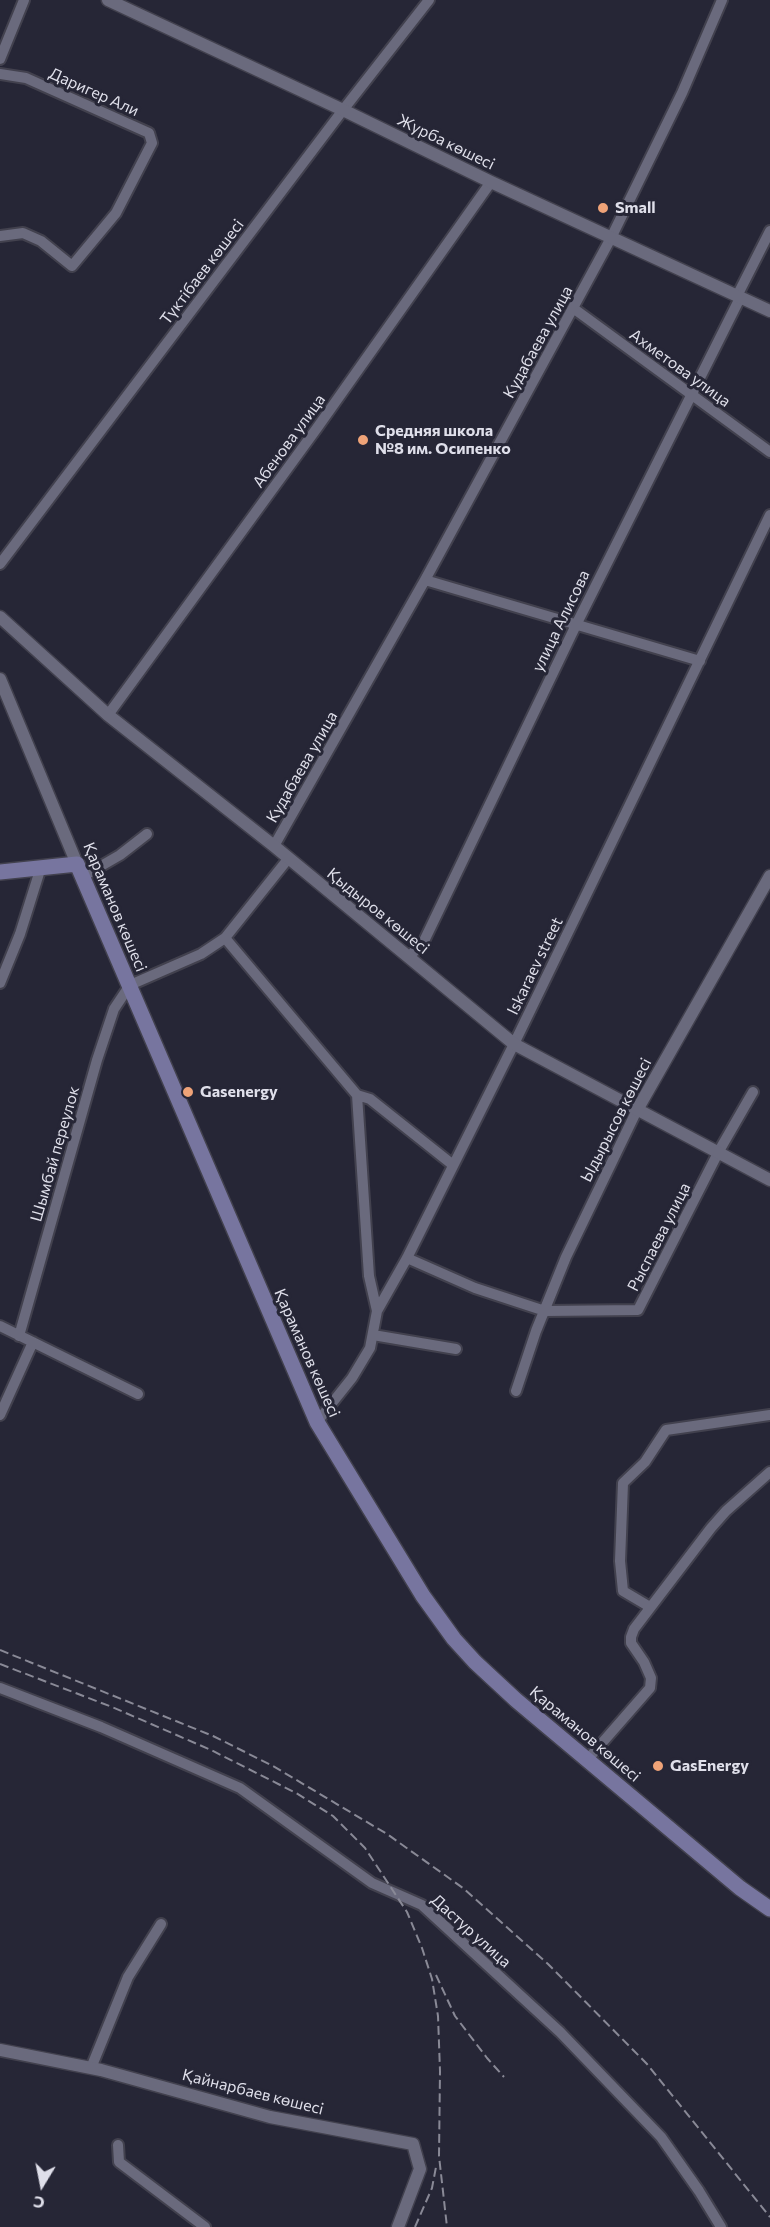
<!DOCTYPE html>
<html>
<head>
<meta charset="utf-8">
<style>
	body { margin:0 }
	#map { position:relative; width:770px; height:2227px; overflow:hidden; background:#262636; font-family:Commissioner,sans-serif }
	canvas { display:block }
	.north { position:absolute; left:12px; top:2155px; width:60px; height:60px; -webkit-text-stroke:4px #262636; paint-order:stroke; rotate:190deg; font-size:16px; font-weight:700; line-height:24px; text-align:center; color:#dfdfea }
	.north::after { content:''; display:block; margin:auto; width:21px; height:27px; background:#dfdfea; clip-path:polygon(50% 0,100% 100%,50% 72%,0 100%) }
</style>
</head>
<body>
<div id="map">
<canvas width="770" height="2227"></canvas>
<div class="north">С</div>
</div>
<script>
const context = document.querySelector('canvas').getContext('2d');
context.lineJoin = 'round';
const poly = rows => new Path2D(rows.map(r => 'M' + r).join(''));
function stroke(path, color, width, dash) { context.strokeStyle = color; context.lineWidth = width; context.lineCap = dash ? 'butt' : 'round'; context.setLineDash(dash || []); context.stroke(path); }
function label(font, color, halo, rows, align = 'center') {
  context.font = font + ' Commissioner,sans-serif'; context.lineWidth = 6; context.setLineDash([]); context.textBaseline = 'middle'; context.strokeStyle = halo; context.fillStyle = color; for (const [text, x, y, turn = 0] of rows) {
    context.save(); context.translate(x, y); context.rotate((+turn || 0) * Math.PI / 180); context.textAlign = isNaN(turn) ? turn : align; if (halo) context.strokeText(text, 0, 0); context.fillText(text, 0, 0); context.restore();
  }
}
const minor = poly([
	[0,59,24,0],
	[0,74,26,78,149,133,152,143,116,213,72,266,41,241,23,233,0,236],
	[737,296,770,231],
	[573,308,770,452],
	[0,564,343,110,429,0],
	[425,580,700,661],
	[108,715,317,428,491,182],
	[274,846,425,580,611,238,682,93,722,0],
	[82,877,120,855,147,834],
	[225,938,357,1095,370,1099,453,1165],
	[409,957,424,941,576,625,740,298],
	[0,983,20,934,41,867],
	[357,1095,369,1276,377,1311],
	[407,1258,475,1288,545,1311,638,1310,719,1151,753,1092],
	[0,1326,138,1394],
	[373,1335,456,1349],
	[19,1336,97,1060,114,1009,130,985,201,954,225,938,288,859],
	[516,1391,536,1331,566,1257,637,1110],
	[0,1415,33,1342],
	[317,1422,352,1378,370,1348,377,1311,407,1258,514,1044,770,515],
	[650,1607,623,1591,620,1561,623,1483,645,1462,666,1430,770,1415],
	[0,1688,101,1727,240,1788,372,1883,422,1905,560,2032,661,2137,699,2191,721,2227],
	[588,1759,650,1688,651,1678,644,1662,631,1643,631,1637,634,1629,711,1528,726,1511,770,1472],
	[91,2068,128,1977,161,1924],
	[118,2145,119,2162,205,2227]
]);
const tertiary = poly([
	[108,0,343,110,491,182,770,311],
	[0,617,108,715,274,846,514,1044,770,1180],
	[0,679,77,864],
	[637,1110,770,876],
	[0,2050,101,2070,270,2117,413,2144,420,2169,398,2227]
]);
const secondary = poly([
	[0,872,77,864,317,1422,423,1596,454,1639,475,1662,516,1700,740,1888,770,1909]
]);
stroke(minor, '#42414e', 14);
stroke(tertiary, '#42414e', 15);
stroke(secondary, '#42414e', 18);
stroke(minor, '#6a6a7d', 10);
stroke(tertiary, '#6a6a7d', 12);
stroke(secondary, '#77759f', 15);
stroke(poly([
	[0,1650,213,1736,273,1766,387,1834,463,1888,548,1964,647,2064,770,2217],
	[0,1664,112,1707,211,1750,296,1793,333,1816,365,1848,407,1912,422,1948,432,1979,438,2016,440,2071,439,2156,447,2227],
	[436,1975,455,2016,487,2058,504,2077],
	[415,2227,432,2188,436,2167]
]), '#898996', 2, [9, 4.5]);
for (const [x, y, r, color] of [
	[603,208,6,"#efa378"],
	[363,440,6,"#efa378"],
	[188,1092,6,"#efa378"],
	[658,1766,6,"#efa378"]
]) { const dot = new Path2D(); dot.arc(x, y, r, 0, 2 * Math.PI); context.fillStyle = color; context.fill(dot); stroke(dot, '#262636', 2); }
label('16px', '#dfdfea', '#262636', [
	["Даригер Али",94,92,24],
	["Журба көшесі",446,142,26],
	["Түктібаев көшесі",202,272,-53],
	["Кудабаева улица",538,342,-61],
	["Ахметова улица",680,368,36],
	["Абенова улица",289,441,-54],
	["улица Алисова",561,621,-64],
	["Кудабаева улица",302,767,-60],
	["Қараманов көшесі",115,907,67],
	["Қыдыров көшесі",378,911,39],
	["Iskaraev street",535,966,-64],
	["Ыдырысов көшесі",616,1120,-63],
	["Шымбай переулок",55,1154,-74],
	["Рыспаева улица",659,1237,-63],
	["Қараманов көшесі",307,1353,66],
	["Қараманов көшесі",585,1734,40],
	["Дастур улица",471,1931,42],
	["Қайнарбаев көшесі",253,2092,14]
]);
label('bold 16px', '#dfdfea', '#262636', [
	["Small",615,208],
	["Средняя школа",375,431],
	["№8 им. Осипенко",375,449],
	["Gasenergy",200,1092],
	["GasEnergy",670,1766]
], 'left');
</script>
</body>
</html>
